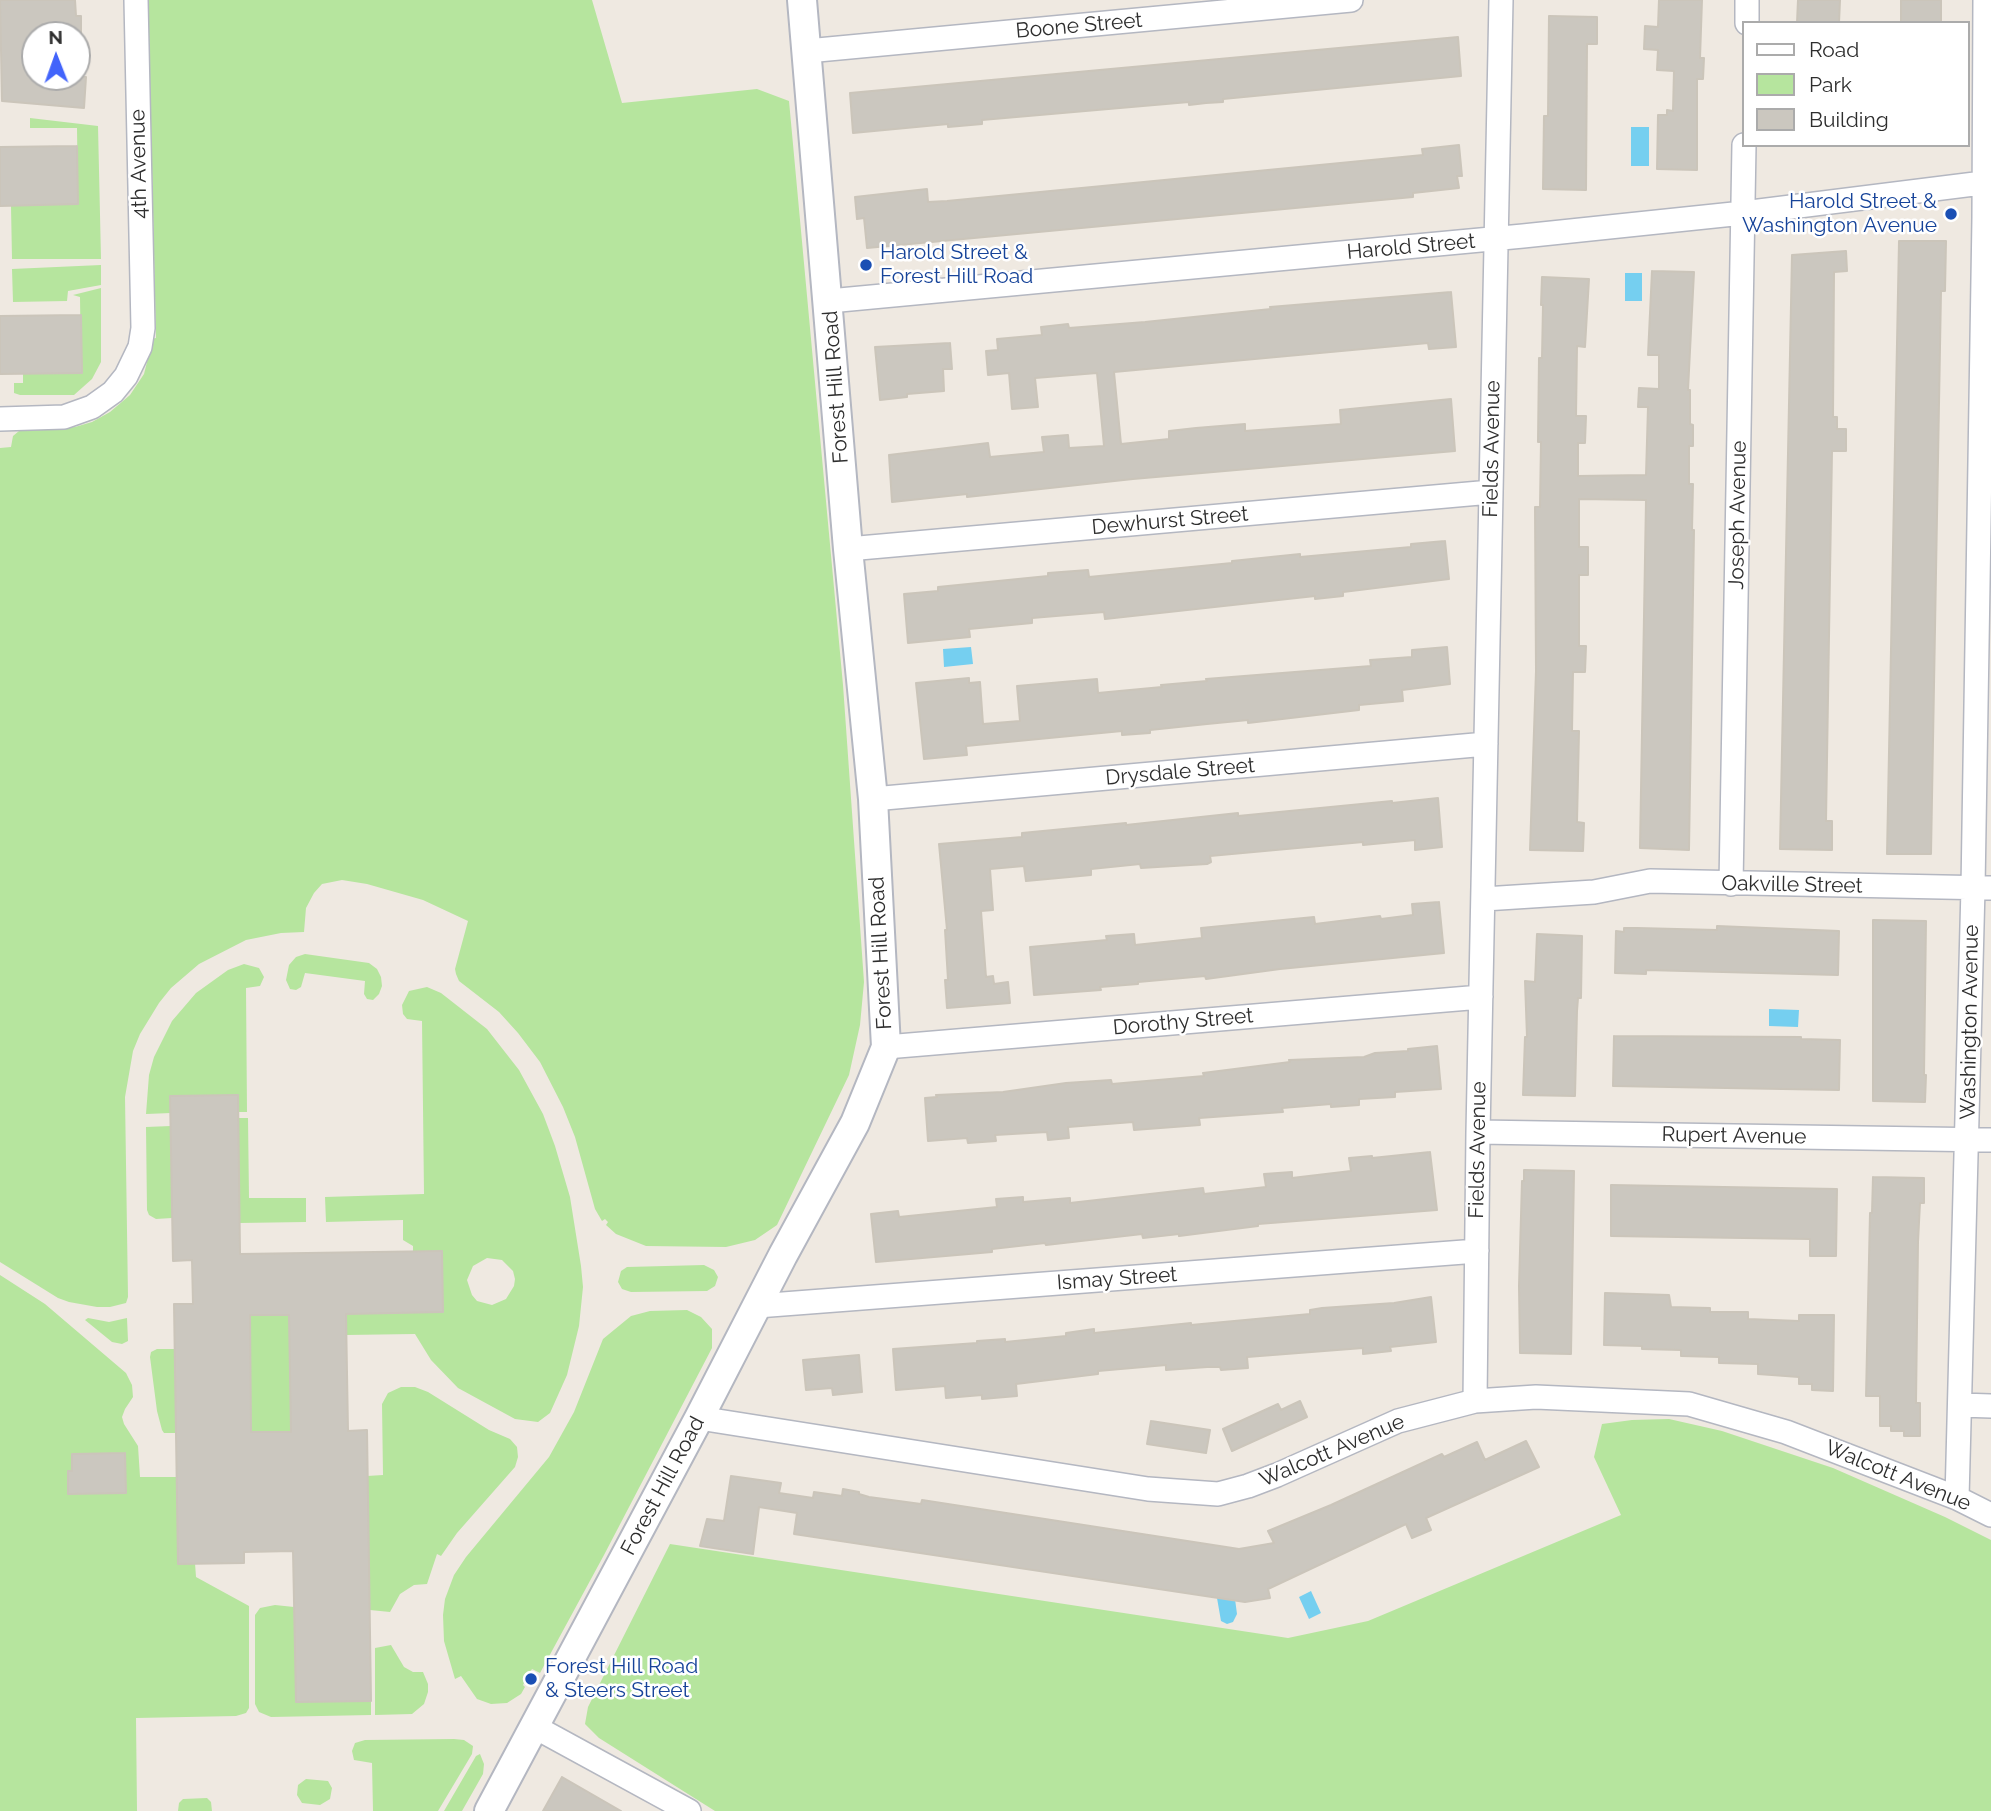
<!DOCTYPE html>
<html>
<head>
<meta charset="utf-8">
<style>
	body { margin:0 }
	#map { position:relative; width:1991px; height:1811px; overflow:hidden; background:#efe9e1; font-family:Raleway,sans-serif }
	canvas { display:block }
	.legend { position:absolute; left:1742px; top:21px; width:228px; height:126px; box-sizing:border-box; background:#fff; border:2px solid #ababab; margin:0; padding:9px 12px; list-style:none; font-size:21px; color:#2e2e2e }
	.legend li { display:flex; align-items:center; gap:14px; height:35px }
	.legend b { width:35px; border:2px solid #ababab }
	.north { position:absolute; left:21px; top:21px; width:70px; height:70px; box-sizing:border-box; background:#fff; border:2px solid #ababab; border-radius:50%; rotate:359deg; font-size:19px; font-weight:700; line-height:28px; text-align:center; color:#2e2e2e }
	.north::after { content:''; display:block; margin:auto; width:24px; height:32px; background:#4264fb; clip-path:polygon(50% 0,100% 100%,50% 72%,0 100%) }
</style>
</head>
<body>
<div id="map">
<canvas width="1991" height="1811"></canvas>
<ul class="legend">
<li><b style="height:9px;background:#fff"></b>Road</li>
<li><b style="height:19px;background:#b6e59e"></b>Park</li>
<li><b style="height:19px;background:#cbc7bf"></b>Building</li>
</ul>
<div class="north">N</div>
</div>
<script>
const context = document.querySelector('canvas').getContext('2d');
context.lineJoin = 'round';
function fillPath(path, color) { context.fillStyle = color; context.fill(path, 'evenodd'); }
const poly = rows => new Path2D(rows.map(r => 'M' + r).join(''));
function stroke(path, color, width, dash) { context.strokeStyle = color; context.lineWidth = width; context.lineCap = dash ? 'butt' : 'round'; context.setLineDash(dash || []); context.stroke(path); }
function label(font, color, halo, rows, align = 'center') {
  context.font = font + ' Raleway,sans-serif'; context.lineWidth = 5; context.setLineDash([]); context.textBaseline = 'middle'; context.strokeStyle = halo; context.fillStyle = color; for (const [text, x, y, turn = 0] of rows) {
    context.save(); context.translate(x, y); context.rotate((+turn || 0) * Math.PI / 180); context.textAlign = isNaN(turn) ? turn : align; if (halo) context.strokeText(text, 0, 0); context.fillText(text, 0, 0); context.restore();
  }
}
fillPath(poly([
	[148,0,592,0,622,103,757,89,789,101,843,685,864,982,860,1025,849,1075,777,1225,755,1240,726,1247,646,1246,616,1234,606,1225,608,1222,605,1219,602,1221,595,1209,575,1137,563,1107,540,1062,518,1033,499,1012,459,981,456,974,455,969,468,921,423,900,367,884,342,880,322,884,314,893,306,908,304,932,281,933,246,940,199,964,171,988,159,1003,140,1034,133,1051,125,1097,128,1297,126,1303,110,1307,97,1307,69,1302,58,1298,0,1262,0,448,11,447,13,436,19,431,75,427,92,422,110,412,130,395,144,374,150,350,150,339,156,338],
	[30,118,98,126,101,259,12,259,11,206,78,204,77,128,30,128],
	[101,265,101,285,68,291,67,301,13,302,12,269],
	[101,288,101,362,92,379,74,395,20,395,14,393,14,383,23,383,23,374,81,373,80,297,73,295],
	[305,954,369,963,377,969,381,977,382,986,379,994,373,1000,367,999,364,994,365,981,305,973,301,987,296,990,290,989,286,980,289,965,296,957],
	[244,964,259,968,264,977,260,986,246,988,247,1112,238,1112,237,1095,171,1096,171,1113,146,1114,149,1075,154,1057,172,1021,196,993,228,970],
	[427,987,441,993,487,1029,519,1070,543,1114,555,1146,570,1197,581,1266,583,1287,579,1326,567,1375,550,1413,538,1422,515,1419,458,1388,431,1360,415,1334,346,1335,346,1314,442,1312,442,1252,413,1252,413,1246,403,1240,403,1220,326,1222,325,1197,424,1194,422,1021,407,1019,403,1014,402,1005,409,991],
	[487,1258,502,1260,513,1271,515,1279,514,1286,506,1299,492,1305,477,1301,472,1295,467,1280,473,1266],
	[238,1118,248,1118,249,1198,306,1198,306,1222,239,1223],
	[171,1126,172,1218,156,1219,149,1215,147,1210,146,1127],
	[704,1265,714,1270,718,1277,715,1286,707,1291,631,1292,622,1289,618,1282,621,1271,627,1267],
	[0,1275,45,1304,126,1373,132,1385,133,1397,125,1409,122,1417,124,1424,138,1446,140,1477,177,1477,178,1563,195,1563,196,1577,249,1606,249,1708,246,1713,236,1716,136,1718,137,1811,0,1811],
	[687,1310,701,1317,712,1329,712,1348,604,1555,540,1673,532,1669,523,1685,525,1687,521,1694,507,1703,491,1704,477,1699,461,1676,455,1679,444,1641,443,1615,445,1599,454,1575,466,1557,549,1457,574,1412,603,1339,631,1316,650,1311],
	[250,1315,289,1315,291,1432,251,1432],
	[88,1318,109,1322,127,1318,128,1341,122,1344,112,1342,85,1320],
	[157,1349,175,1349,176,1433,164,1433,162,1430,157,1411,150,1357,151,1352],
	[401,1387,415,1387,428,1392,489,1430,510,1439,517,1447,518,1457,515,1467,457,1533,441,1556,437,1554,427,1584,414,1585,400,1594,390,1612,370,1610,367,1476,383,1475,382,1404,388,1393],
	[1669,1419,1722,1431,1833,1468,1945,1517,1991,1540,1991,1811,715,1811,599,1738,585,1724,588,1707,670,1544,1288,1638,1368,1621,1621,1515,1594,1457,1602,1424,1632,1420],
	[275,1605,294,1607,296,1702,371,1701,371,1715,271,1717,259,1712,255,1704,255,1615,260,1608],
	[391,1645,404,1667,413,1672,423,1672,428,1684,428,1692,424,1704,412,1714,375,1715,375,1648],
	[454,1739,464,1740,473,1746,472,1754,438,1811,373,1811,372,1763,354,1760,352,1751,355,1743,365,1740],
	[480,1754,484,1764,483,1774,462,1811,444,1811,476,1756],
	[306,1779,328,1781,332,1788,330,1799,320,1805,302,1803,297,1795,298,1785],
	[207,1798,211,1802,212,1811,178,1811,179,1803,183,1799]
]), '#b6e59e');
fillPath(poly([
	[1631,127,1649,127,1649,166,1631,166],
	[1625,273,1642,273,1642,301,1625,301],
	[971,647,973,664,944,667,943,649],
	[1769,1009,1799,1010,1798,1027,1769,1026],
	[1311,1591,1321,1613,1309,1619,1299,1597],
	[1217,1598,1235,1599,1237,1614,1233,1622,1227,1624,1221,1621]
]), '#75cff0');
const building = poly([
	[0,0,75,0,76,16,81,16,81,35,35,35,35,77,86,77,84,108,2,101,0,0],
	[1659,0,1702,0,1700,58,1704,58,1703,79,1697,79,1697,170,1657,169,1658,115,1667,115,1667,110,1673,111,1674,71,1657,70,1658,50,1644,49,1645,26,1658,27,1659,0],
	[1798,0,1840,0,1839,23,1797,23,1798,0],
	[1901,0,1941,0,1941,23,1901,23,1901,0],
	[1549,16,1597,17,1597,44,1587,44,1586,190,1543,189,1544,116,1548,116,1549,16],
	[1458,37,1461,76,1223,99,1223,102,1206,103,1189,105,1189,102,982,120,982,124,948,127,948,124,853,133,850,93,1458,37],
	[1459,145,1462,176,1457,176,1459,188,1413,193,1413,197,867,248,864,218,857,219,855,197,927,189,928,202,947,201,1423,155,1422,149,1459,145],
	[77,146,78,204,0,206,0,147,77,146],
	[1899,241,1946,241,1945,291,1941,291,1931,854,1887,854,1899,241],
	[1846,251,1847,271,1834,272,1833,417,1837,417,1837,429,1846,429,1846,451,1832,451,1826,821,1832,821,1832,850,1780,849,1792,255,1846,251],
	[1652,271,1694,272,1688,390,1690,390,1690,424,1693,425,1693,446,1689,446,1689,484,1693,484,1692,530,1694,530,1689,850,1640,848,1646,500,1579,499,1579,547,1588,547,1588,575,1579,575,1579,646,1586,646,1585,672,1573,672,1572,731,1579,731,1577,822,1584,823,1583,851,1530,850,1536,671,1535,507,1540,507,1541,442,1538,442,1539,358,1542,358,1543,305,1541,305,1542,277,1589,279,1585,347,1577,346,1576,416,1586,416,1585,443,1578,443,1578,476,1646,475,1648,407,1638,407,1639,388,1659,389,1659,355,1648,355,1652,271],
	[1451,292,1456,347,1429,349,1428,343,1114,372,1121,444,1169,439,1169,431,1196,428,1245,424,1245,431,1341,424,1340,410,1451,399,1455,451,1133,479,967,497,967,494,892,502,889,455,988,443,990,457,1044,452,1042,437,1068,435,1069,448,1104,446,1097,373,1035,378,1038,407,1012,409,1009,373,988,375,986,351,998,350,997,339,1042,335,1041,327,1068,324,1069,328,1145,322,1271,309,1270,307,1451,292],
	[81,315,82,373,0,374,0,316,81,315],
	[950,343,952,369,943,369,944,391,907,394,907,397,880,400,875,347,950,343],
	[1445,541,1449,579,1343,592,1343,596,1315,599,1315,596,1105,619,1104,612,1032,618,1032,623,969,629,970,637,908,643,904,594,938,591,938,587,1048,576,1048,573,1088,570,1089,577,1232,563,1232,561,1300,554,1300,557,1411,547,1411,544,1445,541],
	[1447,647,1450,684,1402,690,1403,701,1359,705,1359,710,1248,723,1248,720,1207,724,1150,730,1150,733,1122,735,1122,731,966,746,967,755,924,759,916,683,969,678,969,683,980,682,983,724,1020,721,1017,686,1097,679,1098,693,1162,687,1161,685,1207,681,1206,679,1371,666,1370,660,1412,657,1412,650,1447,647],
	[1438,798,1442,847,1415,850,1415,840,1363,845,1363,842,1210,856,1211,862,1207,864,1141,868,1140,864,1091,869,1091,875,1026,881,1024,866,990,869,993,910,981,911,986,977,993,976,994,984,1008,982,1010,1003,947,1008,945,980,948,980,945,930,947,930,939,844,1022,837,1022,833,1126,823,1126,825,1238,813,1238,816,1392,801,1392,803,1438,798],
	[1439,902,1444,953,1280,969,1206,979,1205,976,1138,982,1138,984,1100,987,1101,990,1034,995,1030,947,1107,940,1106,936,1134,934,1135,945,1202,938,1201,928,1314,917,1315,924,1380,916,1381,919,1413,915,1412,904,1439,902],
	[1873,920,1926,921,1924,1075,1926,1075,1925,1102,1873,1101,1873,920],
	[1717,926,1839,931,1838,975,1646,970,1646,974,1615,973,1616,931,1624,932,1624,928,1637,928,1717,930,1717,926],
	[1537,934,1582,936,1581,998,1578,998,1577,1011,1575,1096,1523,1095,1525,1037,1527,1037,1525,981,1535,982,1537,934],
	[1614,1036,1801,1037,1801,1039,1840,1040,1839,1090,1613,1086,1614,1036],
	[1437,1046,1441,1089,1395,1092,1395,1097,1359,1099,1359,1105,1331,1107,1331,1104,1282,1108,1283,1112,1199,1118,1200,1125,1134,1130,1133,1122,1068,1127,1069,1138,1048,1140,1047,1132,995,1135,996,1141,968,1143,967,1138,928,1141,925,1098,937,1097,936,1095,1003,1092,1066,1083,1111,1080,1112,1084,1204,1076,1203,1073,1290,1062,1289,1060,1364,1057,1375,1053,1408,1051,1408,1049,1437,1046],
	[238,1095,240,1254,442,1251,443,1312,346,1314,348,1431,367,1430,371,1701,296,1702,293,1551,244,1552,244,1563,178,1564,174,1304,193,1304,192,1260,173,1261,170,1096,238,1095],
	[250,1315,289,1315,291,1432,251,1432,250,1315],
	[1430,1152,1437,1210,1258,1224,1258,1226,1179,1236,1179,1234,1143,1238,1142,1234,1046,1245,1045,1243,992,1249,992,1252,876,1262,871,1214,898,1211,899,1217,997,1207,996,1199,1023,1197,1023,1202,1070,1198,1070,1203,1203,1188,1204,1194,1266,1187,1264,1174,1292,1172,1292,1178,1351,1171,1349,1158,1372,1156,1372,1158,1430,1152],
	[1524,1170,1574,1171,1571,1354,1520,1353,1519,1286,1522,1181,1524,1181,1524,1170],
	[1873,1177,1924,1178,1924,1203,1920,1203,1918,1242,1916,1403,1920,1403,1920,1436,1904,1436,1904,1431,1891,1431,1891,1426,1880,1426,1880,1396,1866,1396,1870,1213,1872,1213,1873,1177],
	[1611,1185,1837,1189,1836,1256,1810,1256,1810,1239,1611,1236,1611,1185],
	[1605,1293,1669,1295,1671,1307,1710,1308,1710,1312,1748,1312,1748,1319,1799,1321,1799,1315,1834,1315,1833,1391,1812,1390,1812,1384,1799,1384,1799,1377,1758,1374,1758,1364,1719,1363,1719,1357,1681,1356,1681,1350,1642,1349,1642,1346,1604,1345,1605,1293],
	[1431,1297,1436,1342,1390,1347,1391,1351,1363,1354,1363,1348,1247,1357,1248,1368,1221,1370,1220,1367,1207,1367,1166,1370,1166,1365,1098,1371,1098,1374,1016,1384,1017,1396,982,1399,982,1395,946,1398,945,1386,896,1390,893,1349,977,1343,977,1341,1005,1339,1005,1342,1066,1336,1066,1333,1094,1329,1094,1333,1191,1323,1191,1325,1310,1314,1310,1310,1322,1308,1394,1303,1431,1297],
	[859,1355,862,1392,833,1395,832,1388,806,1390,803,1360,859,1355],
	[1300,1401,1307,1417,1232,1451,1223,1429,1278,1404,1281,1410,1300,1401],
	[1151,1421,1210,1430,1206,1453,1147,1444,1151,1421],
	[1526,1441,1539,1467,1426,1518,1431,1530,1412,1538,1406,1524,1268,1589,1270,1598,1245,1602,794,1534,797,1513,759,1507,753,1554,700,1546,707,1519,724,1521,731,1476,781,1483,779,1493,813,1498,814,1492,842,1496,843,1489,859,1492,859,1494,869,1497,921,1504,922,1500,1239,1549,1274,1543,1268,1531,1331,1505,1442,1454,1444,1457,1477,1442,1485,1460,1526,1441],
	[125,1453,126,1493,68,1494,68,1471,72,1471,72,1454,125,1453],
	[562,1777,621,1811,543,1811,562,1777]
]);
fillPath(building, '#cbc7bf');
stroke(building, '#cbc5ba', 2);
const minor = poly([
	[1747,23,1747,0],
	[807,51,1351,0],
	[829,301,1523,236,1743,213,1991,182],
	[0,419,64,417,92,407,113,392,126,376,140,347,143,328,136,0],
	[848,549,1491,492],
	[873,799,1486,744],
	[1731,884,1744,145],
	[1484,899,1594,892,1650,881,1991,888],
	[886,1047,1481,997],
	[1478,1132,1991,1140],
	[757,1306,1477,1251],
	[1475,1401,1478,1132,1501,0],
	[1961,1405,1991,1406],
	[699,1418,1148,1489,1218,1494,1248,1486,1277,1475,1398,1421,1475,1401,1536,1397,1689,1404,1786,1432,1957,1498,1991,1515],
	[1957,1498,1973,888,1984,218,1985,0],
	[535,1727,689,1811]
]);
const tertiary = poly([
	[489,1811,699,1418,783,1255,855,1123,886,1047,873,799,848,549,802,0]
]);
stroke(minor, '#b4b7c1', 26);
stroke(tertiary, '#b4b7c1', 32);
stroke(minor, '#fff', 23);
stroke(tertiary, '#fff', 28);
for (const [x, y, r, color] of [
	[1951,214,7,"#1a4fb4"],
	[866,265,7,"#1a4fb4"],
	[531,1679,7,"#1a4fb4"]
]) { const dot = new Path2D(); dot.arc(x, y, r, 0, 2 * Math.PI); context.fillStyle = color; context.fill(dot); stroke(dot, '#fff', 2.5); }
label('21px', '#2e2e2e', '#fff', [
	["Boone Street",1079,26,-5],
	["4th Avenue",139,164,-91],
	["Harold Street",1411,247,-5],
	["Forest Hill Road",836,387,-94],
	["Fields Avenue",1492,449,-89],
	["Joseph Avenue",1738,515,-89],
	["Dewhurst Street",1170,521,-5],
	["Drysdale Street",1180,772,-5],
	["Oakville Street",1792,885,1],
	["Forest Hill Road",881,953,-93],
	["Dorothy Street",1183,1022,-5],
	["Washington Avenue",1970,1022,-89],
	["Rupert Avenue",1734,1136,1],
	["Fields Avenue",1478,1150,-89],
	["Ismay Street",1117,1279,-4],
	["Walcott Avenue",1332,1451,-23],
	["Walcott Avenue",1898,1476,22],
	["Forest Hill Road",663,1486,-62]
]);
label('21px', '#164399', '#fff', [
	["Harold Street &",1937,202,"right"],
	["Washington Avenue",1937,226,"right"],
	["Harold Street &",880,253],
	["Forest Hill Road",880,277],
	["Forest Hill Road",545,1667],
	["& Steers Street",545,1691]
], 'left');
</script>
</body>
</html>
